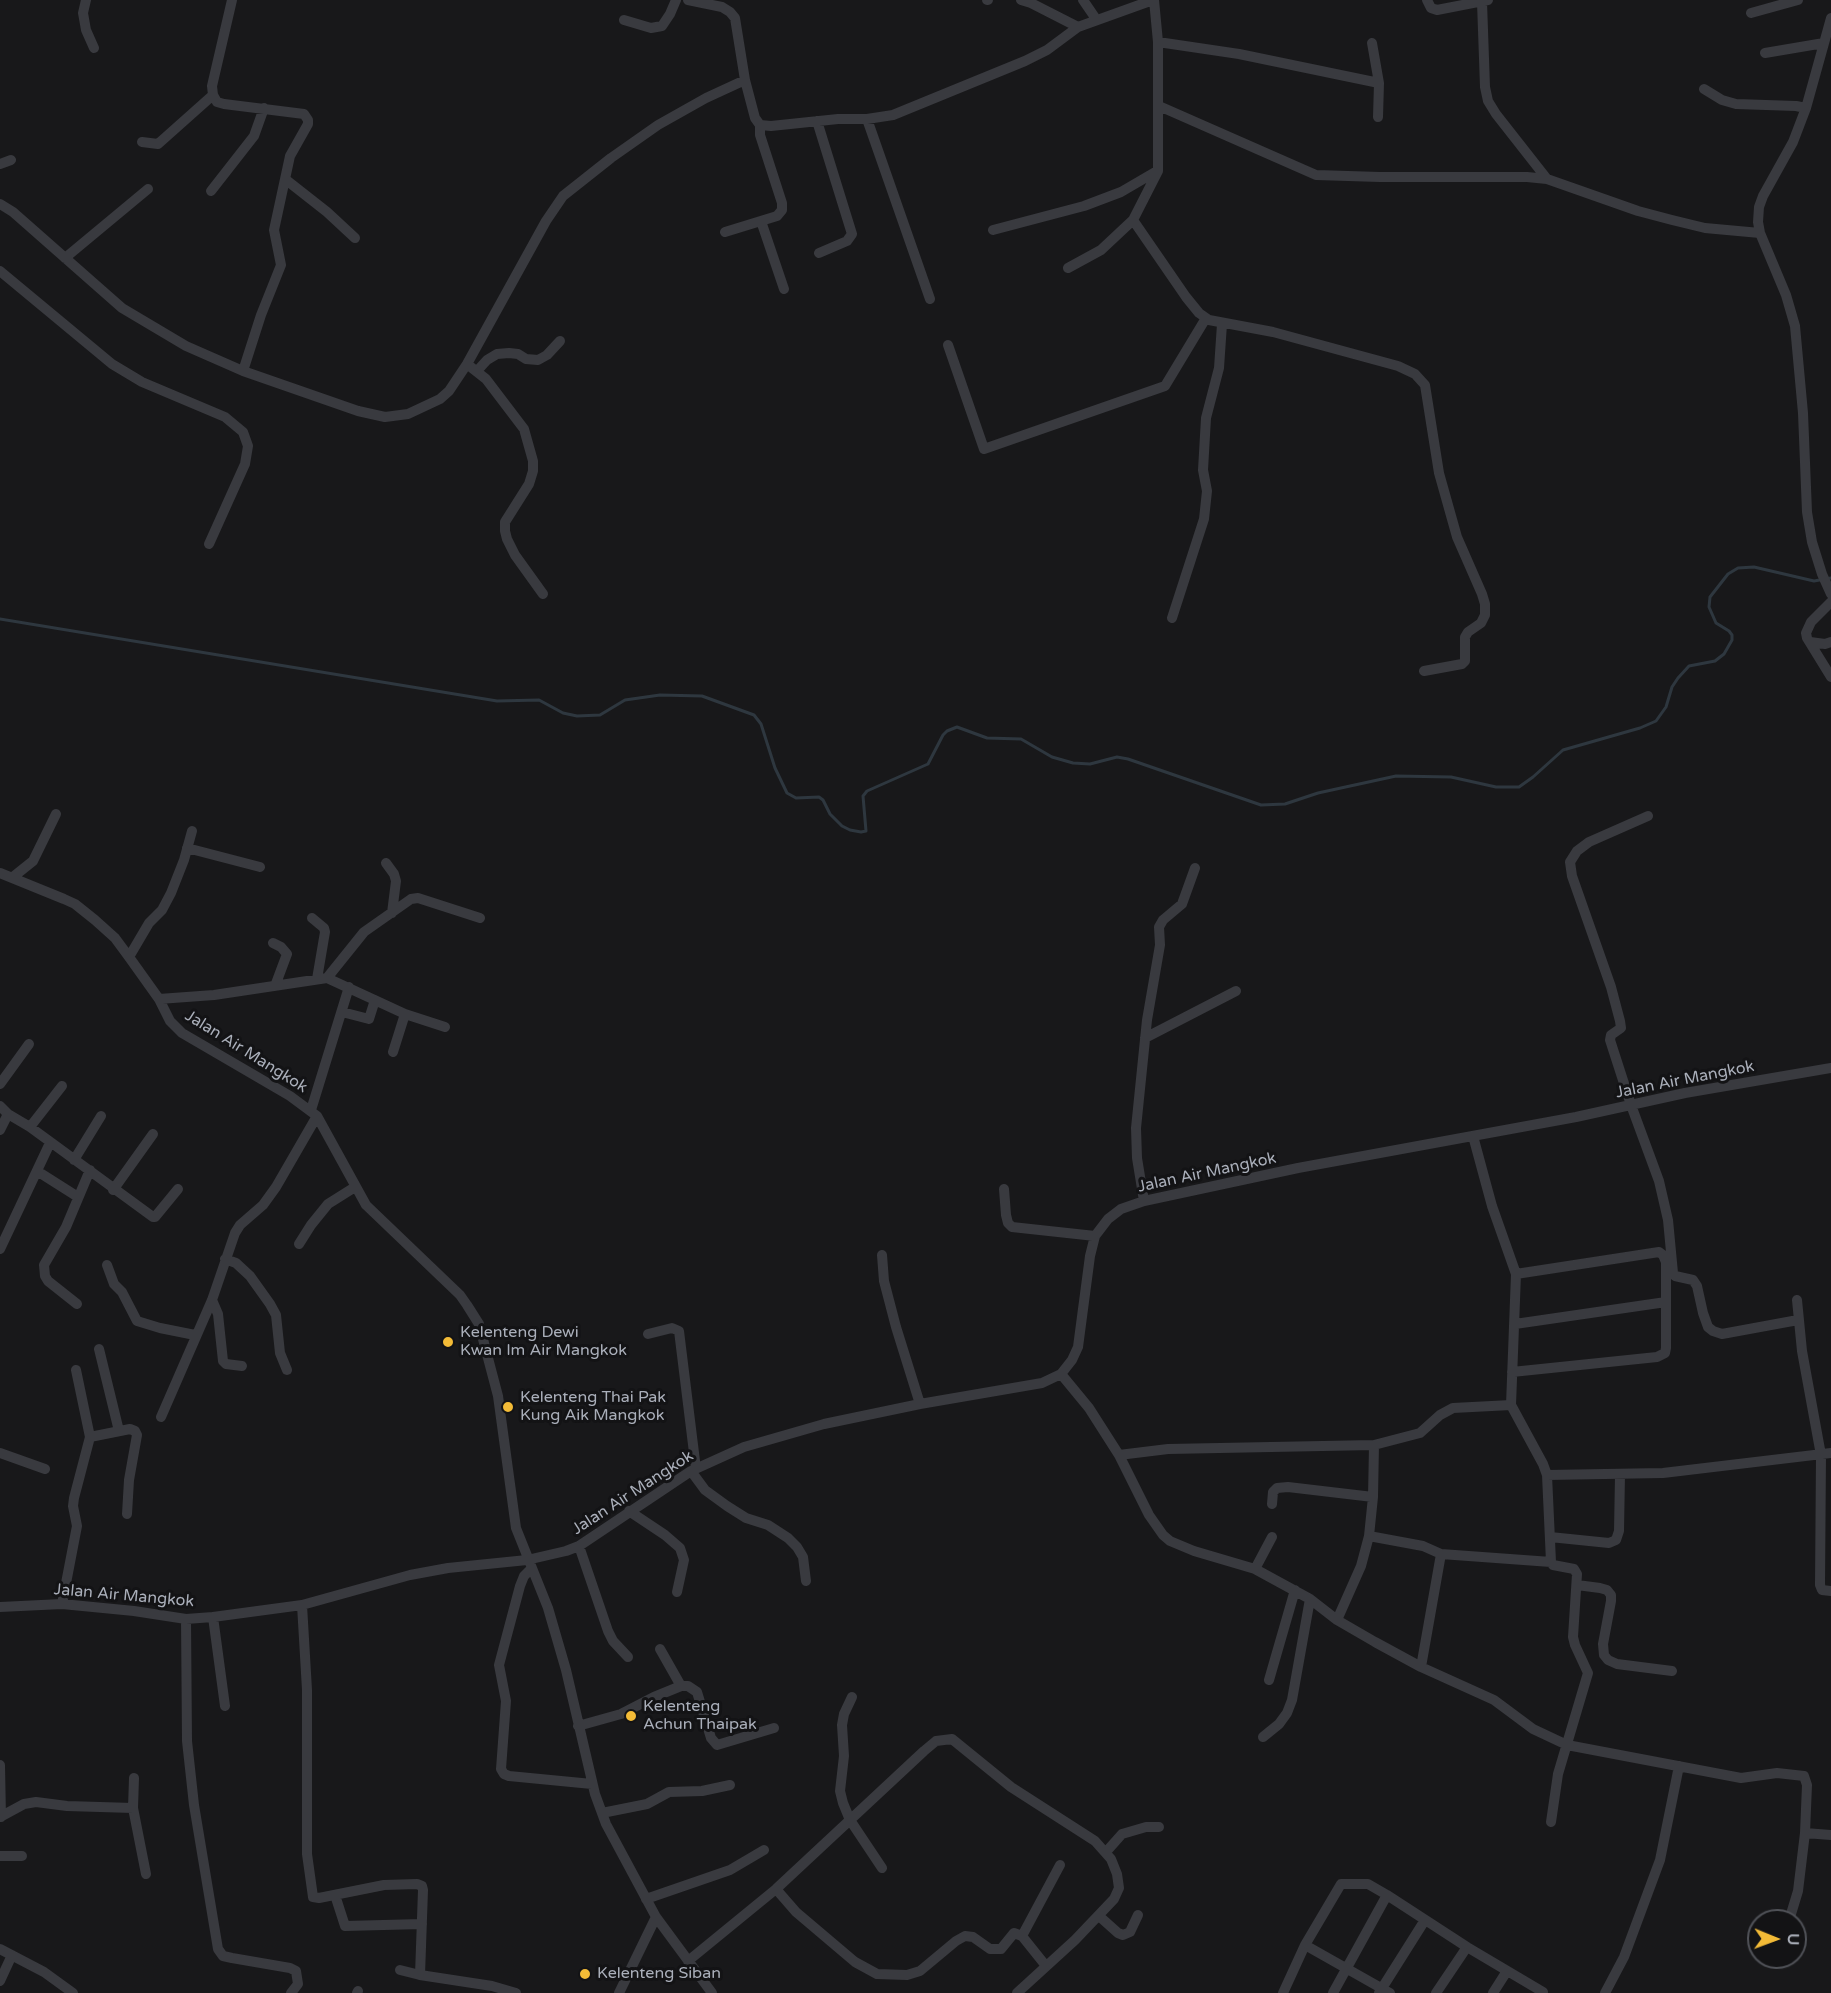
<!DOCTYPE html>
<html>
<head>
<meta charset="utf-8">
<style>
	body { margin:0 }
	#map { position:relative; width:1831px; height:1993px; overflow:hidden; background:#18181a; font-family:"Varela Round",sans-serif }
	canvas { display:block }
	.north { position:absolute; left:1747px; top:1909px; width:60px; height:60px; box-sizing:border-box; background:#131315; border:2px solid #4f5157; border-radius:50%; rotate:91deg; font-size:16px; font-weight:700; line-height:24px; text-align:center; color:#aaafba }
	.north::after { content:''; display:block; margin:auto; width:21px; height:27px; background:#f3bb37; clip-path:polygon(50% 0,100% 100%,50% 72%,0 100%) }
</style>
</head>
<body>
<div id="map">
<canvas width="1831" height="1993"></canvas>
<div class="north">U</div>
</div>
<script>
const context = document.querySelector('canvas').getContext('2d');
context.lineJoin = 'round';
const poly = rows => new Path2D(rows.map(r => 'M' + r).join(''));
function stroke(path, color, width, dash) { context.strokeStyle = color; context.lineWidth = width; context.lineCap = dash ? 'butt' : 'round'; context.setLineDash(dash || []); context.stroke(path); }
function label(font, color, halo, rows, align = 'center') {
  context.font = font + ' "Varela Round",sans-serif'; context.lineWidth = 6; context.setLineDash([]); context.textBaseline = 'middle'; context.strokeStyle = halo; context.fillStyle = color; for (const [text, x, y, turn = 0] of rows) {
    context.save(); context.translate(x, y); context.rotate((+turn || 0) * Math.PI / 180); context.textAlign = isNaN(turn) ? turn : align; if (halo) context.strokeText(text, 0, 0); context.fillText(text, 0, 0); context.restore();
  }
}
stroke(poly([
	[0,619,497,701,539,700,563,713,577,716,600,715,625,700,660,695,702,696,754,715,761,724,775,768,787,793,796,798,819,797,823,800,830,814,842,826,850,830,861,832,866,831,863,796,867,791,928,764,943,735,947,731,957,727,987,738,1021,739,1052,757,1073,763,1090,764,1117,757,1128,759,1261,805,1285,804,1318,793,1396,776,1451,777,1496,787,1519,787,1533,777,1563,750,1640,728,1656,721,1666,707,1672,687,1678,678,1689,666,1715,661,1724,654,1732,640,1732,635,1729,631,1716,623,1709,607,1710,597,1728,574,1738,568,1754,567,1814,581,1831,578]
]), '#2e373f', 3);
stroke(poly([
	[86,0,83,13,86,30,94,48],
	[232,0,212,86,213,95,217,102,224,104,304,114,308,120,308,124,290,156,274,230,281,265,261,315,243,371],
	[688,0,722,7,730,12,735,18,745,80,755,118,760,125,771,126,838,119,867,119,893,115,1025,61,1047,50,1078,27,1153,0],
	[987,0,988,0],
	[1021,0,1031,3,1078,27],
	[1083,0,1096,19],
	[1154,0,1158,42,1158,171,1133,220,1186,297,1199,313,1209,320,1273,332,1398,366,1415,374,1425,385,1439,473,1457,537,1482,594,1485,604,1485,615,1481,623,1468,632,1465,637,1465,661,1462,664,1424,671],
	[1427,0,1431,8,1437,10,1488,0],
	[1482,2,1485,87,1488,101,1496,114,1547,179],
	[1751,13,1798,0],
	[1831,18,1806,108,1793,142,1763,196,1759,207,1758,222,1760,233,1786,295,1795,326,1803,413,1807,512,1812,542,1822,574,1831,594],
	[624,20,651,28,662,26,670,14,676,0],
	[1158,42,1239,54,1379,83],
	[1372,43,1379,83,1378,117],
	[1765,53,1824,43],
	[1704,89,1722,100,1736,104,1796,106,1806,108],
	[1159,106,1316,175,1380,177,1527,177,1547,179,1638,211,1672,220,1705,228,1760,233],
	[867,119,930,299],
	[817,121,852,234,847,241,819,253],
	[142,142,158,144,213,95],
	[0,164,11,160],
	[285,179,327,212,355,238],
	[211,191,254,136,264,108],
	[0,204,13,212,122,308,186,346,243,371,358,411,385,417,408,414,440,399,449,391,467,364,546,221,563,196,611,158,658,125,706,98,745,80],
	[761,221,784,289],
	[993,230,1084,206,1121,192,1157,171],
	[725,232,777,216,782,210,782,203,760,135,760,125],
	[65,258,148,189],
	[1068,268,1101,250,1133,220],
	[0,271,112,364,142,382,225,417,243,432,248,446,245,464,209,544],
	[948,345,984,449,1165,386,1206,318],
	[467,364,486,379,524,429,533,461,533,471,529,484,505,522,505,531,507,539,515,555,543,594],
	[477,371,487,360,497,354,509,353,518,354,526,359,538,360,547,355,560,341],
	[1831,602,1811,622,1806,633,1807,638,1831,677],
	[1172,618,1204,519,1207,491,1203,470,1206,418,1219,368,1222,324],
	[1810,642,1825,644,1831,642],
	[1648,816,1589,842,1577,851,1570,862,1572,876,1611,987,1620,1021,1621,1028,1611,1035,1610,1040,1631,1105,1659,1181,1668,1220,1673,1273,1675,1276,1693,1280,1697,1286,1703,1313,1708,1327,1713,1331,1722,1334,1798,1320],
	[187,848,260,867],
	[386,863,394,874,396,881,392,913],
	[0,873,64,899,75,904,95,920,115,938,129,957,159,999,170,1021,182,1033,290,1096,317,1116,366,1205,460,1295,467,1305,479,1324,498,1396,516,1528,548,1608,566,1670,595,1794,606,1824,656,1917,712,1993],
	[13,877,33,861,56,814],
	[312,918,324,928,325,932,317,979],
	[273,943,281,947,287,954,275,986],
	[129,957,149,923,162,910,171,893,184,860,192,831],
	[327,978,364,932,411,899,418,898,480,918],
	[159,999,214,995,327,978,405,1014,445,1027],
	[342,1012,369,1019,375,1000],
	[1145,1038,1236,991],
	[393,1052,405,1014],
	[0,1084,29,1044],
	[0,1106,8,1114,30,1127,153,1217,155,1217,178,1189],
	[311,1110,349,987],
	[30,1127,62,1086],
	[0,1130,8,1114],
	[1473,1136,1492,1206,1516,1274,1511,1405,1543,1464,1547,1475,1551,1562,1553,1565,1574,1569,1577,1574,1573,1637,1575,1645,1588,1673,1558,1774,1551,1822],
	[74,1160,101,1116],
	[37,1171,78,1197],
	[1004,1189,1006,1215,1008,1223,1012,1227,1095,1236],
	[113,1190,153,1134],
	[1144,1201,1137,1158,1136,1128,1147,1020,1160,945,1159,927,1163,920,1182,904,1195,868],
	[299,1244,311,1225,328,1204,355,1187],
	[0,1249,50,1143],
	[882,1255,884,1281,896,1327,920,1404],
	[225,1259,236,1263,250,1276,270,1304,276,1315,280,1353,287,1370],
	[107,1265,114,1284,122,1292,137,1321,160,1328,195,1335],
	[212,1300,218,1314,223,1361,226,1364,242,1366],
	[1797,1300,1802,1351,1821,1455,1820,1585,1822,1590,1831,1591],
	[77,1304,48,1281,45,1276,44,1265,66,1227,90,1170],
	[1515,1324,1666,1302],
	[648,1334,672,1328,679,1331,696,1469],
	[99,1349,119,1431],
	[1512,1372,1657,1357,1665,1353,1666,1348,1666,1262,1663,1255,1659,1252,1516,1274],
	[1061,1374,1089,1408,1119,1455,1149,1515,1163,1535,1170,1541,1194,1551,1255,1569,1310,1599,1337,1620,1375,1642,1421,1667,1494,1700,1533,1729,1567,1745,1741,1778,1777,1773,1804,1776,1807,1785,1805,1833,1831,1835],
	[161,1417,212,1300,235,1233,240,1225,263,1205,276,1187,317,1116],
	[90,1437,130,1429,135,1431,137,1435,129,1480,127,1514],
	[0,1453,45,1469],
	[1119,1455,1168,1449,1374,1445,1420,1433,1440,1415,1453,1408,1511,1405],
	[691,1471,705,1490,727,1506,746,1518,768,1525,788,1538,797,1547,803,1557,806,1581],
	[1547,1475,1663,1473,1831,1453],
	[1272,1504,1273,1492,1277,1488,1288,1487,1373,1497],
	[629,1511,665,1535,680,1548,684,1560,677,1592],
	[1369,1536,1423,1546,1441,1554,1551,1562],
	[1550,1537,1609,1543,1616,1540,1619,1531,1620,1475],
	[579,1546,608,1631,613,1641,628,1657],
	[531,1569,524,1576,520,1586,499,1665,506,1701,501,1769,504,1774,509,1776,592,1784],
	[1255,1569,1272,1537],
	[1577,1585,1600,1588,1607,1590,1611,1595,1611,1601,1603,1644,1604,1655,1608,1660,1617,1664,1672,1671],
	[62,1604,77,1526,73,1506,74,1498,90,1437,76,1370],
	[302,1605,307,1690,307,1854,313,1897,319,1898,384,1885,417,1884,422,1886,423,1890,420,1975,492,1986,516,1993],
	[0,1607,62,1604,134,1611,186,1619,213,1617,302,1605,410,1575,448,1568,527,1560,566,1551,579,1546,691,1471,744,1447,824,1424,920,1404,1042,1383,1061,1374,1072,1360,1078,1347,1090,1256,1095,1236,1108,1219,1121,1209,1144,1201,1298,1168,1576,1117,1685,1093,1831,1068],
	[213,1617,225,1706],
	[186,1619,187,1741,194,1805,218,1949,223,1956,232,1958,290,1968,296,1971,298,1984,291,1993],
	[1337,1620,1361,1566,1369,1536,1373,1497,1374,1445],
	[660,1649,681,1686],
	[1421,1667,1441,1554],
	[1269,1680,1295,1590],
	[852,1697,844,1714,842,1725,844,1756,840,1791,843,1803,850,1820,882,1868],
	[578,1726,621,1714,654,1697,681,1686,688,1686,697,1692,711,1738,717,1745,774,1728],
	[1263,1737,1279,1724,1287,1713,1292,1700,1310,1599],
	[0,1765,1,1817],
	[134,1778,133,1808,146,1874],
	[602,1813,647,1804,669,1792,702,1791,730,1785],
	[0,1817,24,1804,36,1802,67,1806,133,1808],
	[1106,1852,1122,1834,1146,1827,1159,1827],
	[0,1856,22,1856],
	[776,1889,796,1912,855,1962,877,1974,907,1975,920,1971,956,1941,965,1936,973,1937,990,1949,1001,1949,1014,1933,1022,1936,1046,1966],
	[335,1895,345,1926,422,1924],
	[646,1899,730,1870,764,1850],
	[1791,1914,1798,1891,1805,1833],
	[1099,1916,1118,1933,1123,1935,1130,1932,1138,1915],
	[1022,1936,1060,1865],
	[1305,1945,1341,1884,1368,1884,1387,1895],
	[0,1949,44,1972,73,1993],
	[688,1961,776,1889,924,1751,936,1741,952,1739,1011,1787,1095,1841,1111,1859,1117,1874,1119,1888,1114,1899,1075,1940,1017,1993],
	[400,1970,420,1975],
	[0,1981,12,1955],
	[357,1993,358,1991],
	[619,1993,656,1917],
	[1283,1993,1305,1945,1390,1993],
	[1333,1993,1387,1895,1467,1947],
	[1379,1993,1425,1920],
	[1436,1993,1467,1947,1543,1992],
	[1493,1993,1507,1971],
	[1605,1993,1624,1957,1660,1860,1679,1766]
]), '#393a3f', 10);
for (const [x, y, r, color] of [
	[448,1342,6,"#f3bb37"],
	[508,1407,6,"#f3bb37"],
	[631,1716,6,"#f3bb37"],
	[585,1974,6,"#f3bb37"]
]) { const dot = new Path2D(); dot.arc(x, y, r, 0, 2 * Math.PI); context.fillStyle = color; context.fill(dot); stroke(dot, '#131315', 2); }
label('16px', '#aaafba', '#131315', [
	["Jalan Air Mangkok",246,1052,32],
	["Jalan Air Mangkok",1685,1080,-11],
	["Jalan Air Mangkok",1207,1173,-12],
	["Jalan Air Mangkok",633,1493,-33],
	["Jalan Air Mangkok",124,1596,5]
]);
label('16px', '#aaafba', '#131315', [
	["Kelenteng Dewi",460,1333],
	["Kwan Im Air Mangkok",460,1351],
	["Kelenteng Thai Pak",520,1398],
	["Kung Aik Mangkok",520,1416],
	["Kelenteng",643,1707],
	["Achun Thaipak",643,1725],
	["Kelenteng Siban",597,1974]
], 'left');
</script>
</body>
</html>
